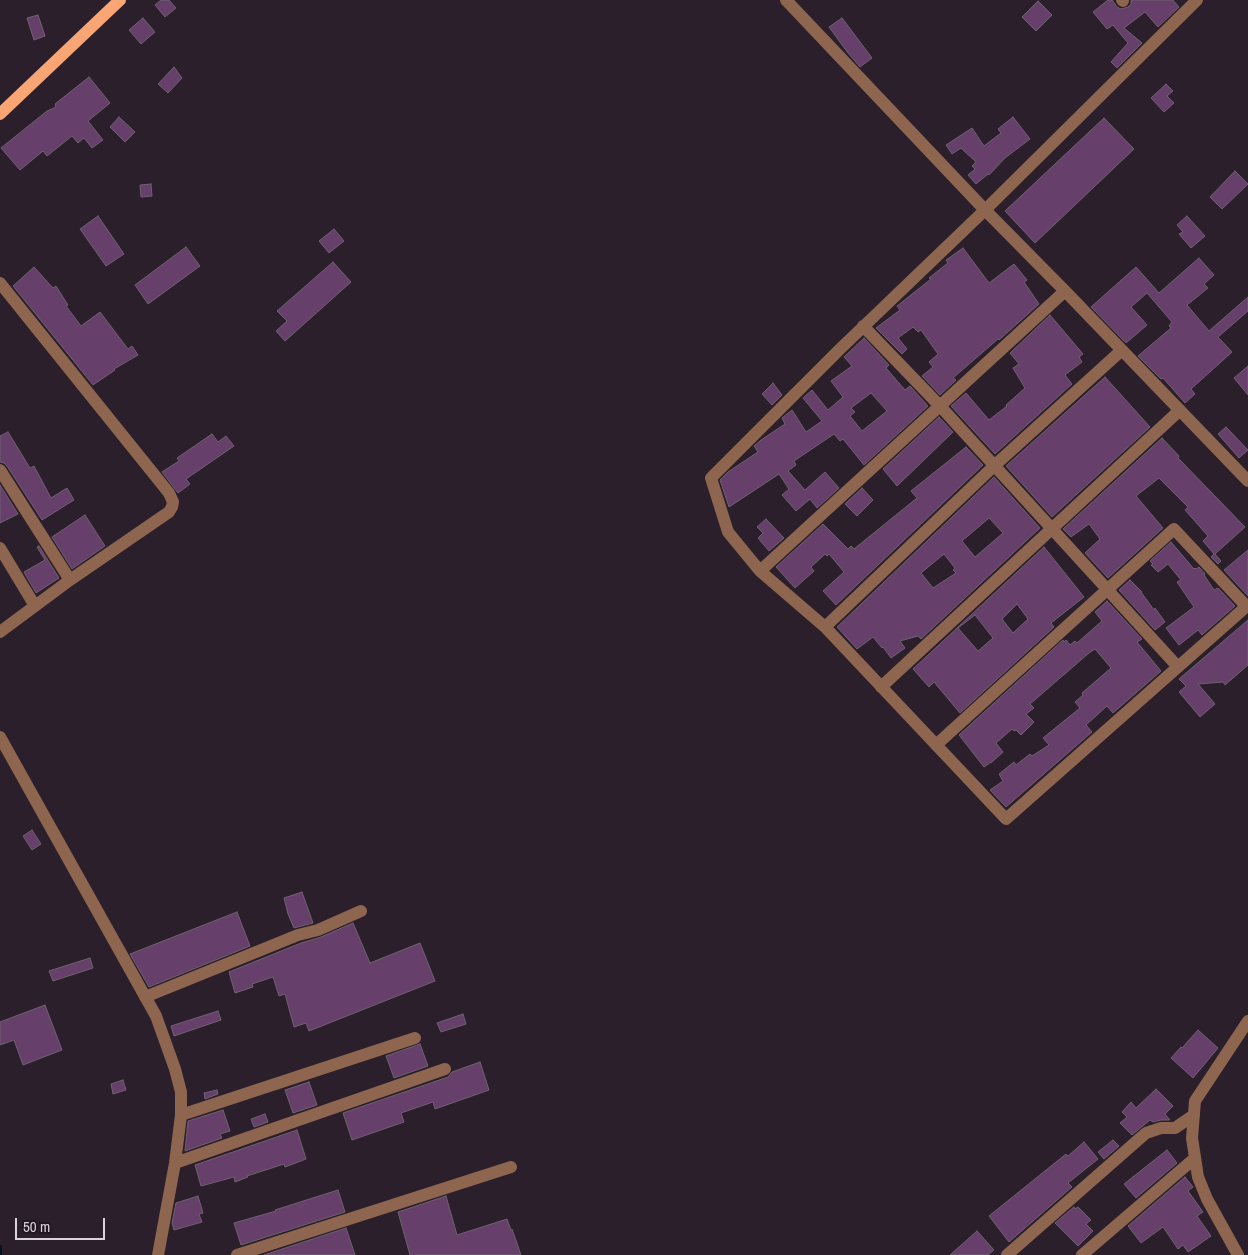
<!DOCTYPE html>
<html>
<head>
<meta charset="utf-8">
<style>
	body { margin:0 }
	#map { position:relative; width:1248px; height:1255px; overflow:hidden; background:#2b1f2c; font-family:"Archivo Narrow",sans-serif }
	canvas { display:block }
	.scale { position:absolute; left:15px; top:1218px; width:90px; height:22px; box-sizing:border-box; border:2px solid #dbd3dc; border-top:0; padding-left:6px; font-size:15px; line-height:18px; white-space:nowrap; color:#dbd3dc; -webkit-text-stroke:4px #211622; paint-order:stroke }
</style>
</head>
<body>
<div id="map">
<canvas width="1248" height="1255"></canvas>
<div class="scale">50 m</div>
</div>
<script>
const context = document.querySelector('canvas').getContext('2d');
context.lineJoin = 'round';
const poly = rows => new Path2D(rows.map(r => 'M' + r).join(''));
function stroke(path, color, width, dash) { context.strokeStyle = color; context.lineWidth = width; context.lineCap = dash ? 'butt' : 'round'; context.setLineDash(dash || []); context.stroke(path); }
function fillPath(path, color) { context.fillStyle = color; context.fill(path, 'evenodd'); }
stroke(poly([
	[0,1247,0,1255]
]), '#01141c', 4);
const building = poly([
	[161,0,169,0,176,8,165,17,155,5,161,0],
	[1108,0,1112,0,1117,7,1121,9,1128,7,1131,4,1131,0,1173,0,1179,7,1158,27,1145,12,1124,28,1142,43,1117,68,1111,62,1128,43,1113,25,1107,29,1093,12,1108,0],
	[1038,1,1052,15,1036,31,1022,17,1038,1],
	[38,15,45,36,34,40,27,18,38,15],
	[143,18,155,32,141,44,129,30,143,18],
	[842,18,872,58,860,67,848,53,829,27,842,18],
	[174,67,182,78,168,93,158,84,174,67],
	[89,77,110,103,88,121,103,140,92,148,84,138,78,143,72,136,47,156,43,151,20,170,1,148,47,111,56,107,55,104,89,77],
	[1166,84,1173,91,1167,96,1174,103,1164,112,1151,98,1166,84],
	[119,117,135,132,125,142,110,127,119,117],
	[1013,117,1030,139,1005,158,989,175,988,174,976,184,968,175,975,169,972,166,976,162,961,148,952,154,946,145,972,128,984,146,1001,133,998,129,1013,117],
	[1104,118,1134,149,1035,243,1005,211,1104,118],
	[1235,171,1248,184,1222,209,1210,197,1235,171],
	[151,184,152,196,141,197,140,185,151,184],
	[98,216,124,254,106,266,80,229,98,216],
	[1187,216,1205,236,1191,248,1179,234,1183,232,1177,225,1187,216],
	[334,229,344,241,329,253,319,241,334,229],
	[186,247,200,266,148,304,135,285,186,247],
	[963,248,989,283,1014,264,1027,280,1024,282,1039,304,999,340,998,339,961,371,953,378,956,380,940,395,922,376,933,367,929,362,938,354,921,330,918,332,913,327,898,338,907,349,902,354,876,328,900,310,897,306,931,279,929,278,948,263,946,260,963,248],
	[1199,258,1214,275,1204,284,1208,288,1187,305,1209,331,1248,297,1248,311,1218,337,1232,352,1191,389,1195,394,1185,403,1163,378,1161,379,1138,356,1171,328,1169,326,1172,322,1147,293,1131,307,1147,325,1126,343,1091,307,1136,267,1159,293,1199,258],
	[333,262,351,282,285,341,276,331,287,321,277,311,333,262],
	[34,267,53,288,56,286,68,305,66,306,81,326,100,312,128,349,132,346,138,355,114,369,115,370,93,385,13,286,34,267],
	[1050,315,1083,354,1079,357,1082,362,1065,375,1072,384,995,454,951,406,966,393,989,420,1007,406,1006,405,1025,388,1013,368,1019,364,1010,353,1050,315],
	[864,338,889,365,886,368,905,390,910,386,928,406,864,465,843,439,840,441,834,434,794,461,796,465,788,471,805,490,825,472,839,488,817,508,810,499,796,511,782,495,789,489,779,474,729,507,720,480,728,472,758,452,754,446,761,440,785,424,782,418,792,410,806,432,822,421,803,398,812,390,828,410,843,397,831,381,852,366,844,357,864,338],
	[871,393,887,411,862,431,850,416,855,412,851,408,871,393],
	[1248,366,1248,395,1234,378,1248,366],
	[1105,377,1150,427,1052,517,1006,466,1105,377],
	[773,383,782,395,772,405,762,394,773,383],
	[939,417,953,432,897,486,883,469,939,417],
	[1226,427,1248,450,1239,458,1218,434,1226,427],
	[8,432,30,468,34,466,51,498,67,488,74,500,42,520,7,466,4,463,0,462,0,436,8,432],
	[212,434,218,442,226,436,234,446,186,479,190,484,178,493,162,472,179,461,177,458,212,434],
	[1162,438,1179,456,1178,458,1245,527,1215,554,1221,561,1218,564,1211,557,1214,554,1203,541,1208,536,1185,510,1188,507,1159,478,1136,496,1163,528,1108,578,1085,553,1100,539,1089,524,1071,537,1063,529,1162,438],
	[966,447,983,465,836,605,823,591,844,572,829,554,827,556,825,554,811,567,814,571,795,588,776,567,823,524,848,549,851,546,854,549,917,498,911,491,966,447],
	[994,477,1040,528,921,639,918,636,900,641,905,648,891,658,883,647,882,648,873,637,857,649,837,627,994,477],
	[989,518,1003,533,975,557,962,541,989,518],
	[944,554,955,568,953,570,956,573,933,588,921,573,944,554],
	[0,485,18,514,0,523,0,485],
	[862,488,873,500,857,516,845,504,862,488],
	[85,515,105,546,72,569,52,537,85,515],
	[766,519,784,538,769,551,758,538,763,533,757,527,766,519],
	[1171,542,1194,569,1195,568,1196,569,1199,567,1205,574,1204,575,1214,590,1218,588,1235,606,1204,633,1202,635,1198,630,1179,645,1166,628,1194,607,1177,582,1181,580,1168,564,1158,572,1151,565,1153,564,1150,561,1171,542],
	[39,546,59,578,36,593,24,572,45,560,37,547,39,546],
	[1044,547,1084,597,1051,623,1054,627,960,713,934,682,929,687,913,669,1044,547],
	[1017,604,1028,619,1013,633,1002,619,1017,604],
	[975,615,993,638,978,651,958,628,975,615],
	[1248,550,1248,596,1224,570,1248,550],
	[1130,580,1142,592,1141,592,1154,610,1155,608,1165,622,1155,630,1119,590,1130,580],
	[1107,601,1142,639,1137,642,1161,671,1113,713,1107,706,1086,725,1092,732,1006,807,990,790,1003,781,999,774,1014,762,1016,765,1030,754,1032,756,1049,745,1043,738,1080,708,1075,702,1083,695,1082,693,1111,668,1095,649,1089,653,1030,704,1034,708,1026,714,1034,722,1021,735,1016,730,1014,731,1012,729,996,743,1003,752,991,763,991,762,984,767,959,735,1063,640,1064,642,1066,640,1070,645,1075,641,1077,643,1102,621,1095,612,1107,601],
	[1248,620,1248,665,1225,685,1223,682,1198,684,1215,704,1200,717,1179,692,1186,686,1179,679,1248,620],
	[32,830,41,844,32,850,23,836,32,830],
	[302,892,313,923,294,928,288,914,284,898,302,892],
	[237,912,250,946,149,987,130,954,237,912],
	[353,923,370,963,420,943,435,981,309,1031,306,1023,294,1027,285,994,279,996,273,977,252,984,253,987,235,993,229,972,301,943,321,937,353,923],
	[90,958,93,968,53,981,49,971,90,958],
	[45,1005,62,1050,23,1065,14,1040,0,1045,0,1022,45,1005],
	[218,1011,221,1020,174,1036,171,1026,218,1011],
	[463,1014,466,1024,441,1032,437,1023,463,1014],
	[1198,1030,1218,1048,1193,1078,1171,1058,1181,1047,1182,1048,1198,1030],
	[420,1044,428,1066,394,1078,386,1056,420,1044],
	[480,1062,489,1090,435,1109,433,1102,401,1113,404,1122,352,1140,343,1113,448,1077,452,1072,480,1062],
	[123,1080,126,1090,113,1094,111,1084,123,1080],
	[309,1082,317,1105,293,1113,285,1090,309,1082],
	[1156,1089,1173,1106,1165,1114,1170,1120,1161,1120,1153,1122,1150,1120,1132,1135,1120,1123,1127,1117,1122,1112,1131,1102,1136,1108,1156,1089],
	[217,1090,218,1094,205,1099,204,1093,217,1090],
	[223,1110,230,1131,220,1134,222,1138,185,1151,188,1121,223,1110],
	[265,1114,268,1122,254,1127,251,1119,265,1114],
	[297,1130,306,1159,285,1167,284,1164,247,1176,248,1177,235,1182,234,1177,201,1186,195,1165,297,1130],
	[1113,1140,1119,1146,1104,1159,1098,1152,1113,1140],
	[1084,1142,1098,1159,1068,1183,1072,1187,1009,1242,989,1216,1066,1154,1068,1156,1084,1142],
	[1167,1150,1177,1163,1136,1198,1124,1184,1167,1150],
	[1185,1177,1193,1187,1188,1191,1203,1212,1197,1216,1211,1236,1188,1252,1183,1245,1178,1249,1163,1227,1141,1243,1128,1226,1185,1177],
	[338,1190,345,1212,241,1245,234,1223,276,1211,275,1210,338,1190],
	[198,1196,203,1213,199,1214,202,1222,174,1230,172,1223,176,1203,198,1196],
	[446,1196,457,1235,507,1219,511,1230,512,1229,521,1255,410,1255,398,1212,446,1196],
	[1074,1207,1075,1209,1078,1207,1091,1220,1086,1224,1093,1231,1078,1246,1055,1223,1074,1207],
	[346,1228,355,1255,264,1255,346,1228],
	[977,1231,994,1250,988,1255,950,1255,977,1231]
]);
fillPath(building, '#66406a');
stroke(building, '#6f6170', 1);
stroke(poly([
	[786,0,985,210,1065,291,1248,481],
	[1122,0,1123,1],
	[1197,0,985,210,839,350,711,478,728,532,760,571,825,627,1006,819,1248,605],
	[0,283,169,493,173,502,172,507,169,512,70,580,0,632],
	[863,326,940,406,1178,667],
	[0,470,70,580],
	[0,548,35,606],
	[760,571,1065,291],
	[825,627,994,466,1122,350],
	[881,687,1180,410],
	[0,737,156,1016,175,1069,181,1092,181,1115,175,1163,158,1255],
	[936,745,1174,529,1246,606],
	[145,997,298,935,318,930,361,911],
	[181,1115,415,1038],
	[175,1163,445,1069],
	[237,1255,511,1167],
	[1007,1255,1146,1133,1161,1128,1175,1128,1194,1115],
	[1082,1255,1195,1158],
	[1238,1255,1207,1199,1198,1177,1192,1138,1195,1101,1248,1021]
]), '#8e654e', 12);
stroke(poly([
	[0,114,120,0]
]), '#faa574', 12);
</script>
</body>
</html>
